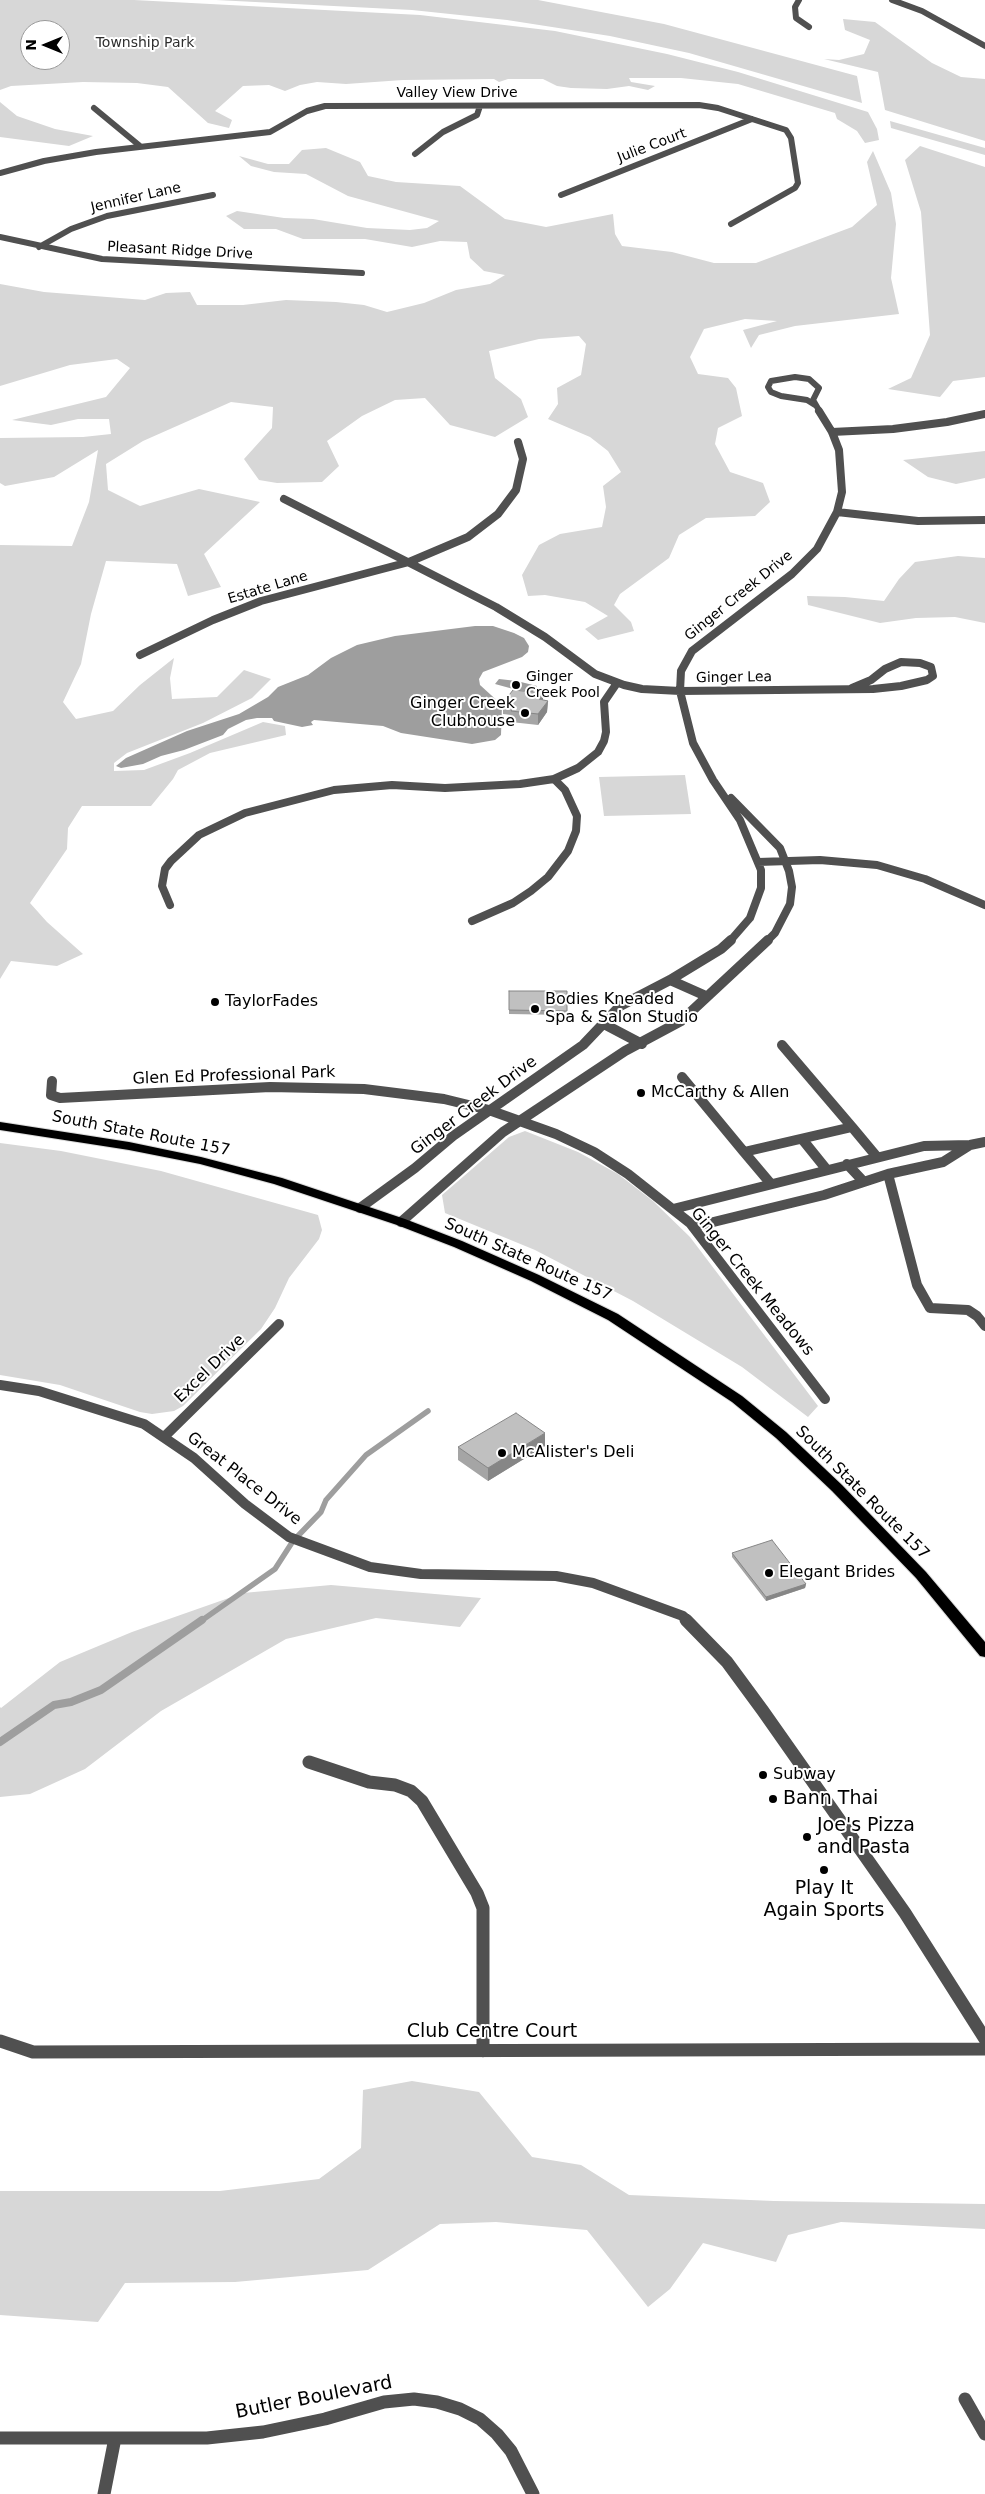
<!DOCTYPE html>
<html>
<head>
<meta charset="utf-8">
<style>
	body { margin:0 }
	#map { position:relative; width:985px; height:2494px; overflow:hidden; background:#fff; font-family:"DejaVu Sans",sans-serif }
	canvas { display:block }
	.north { position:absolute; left:20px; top:20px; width:50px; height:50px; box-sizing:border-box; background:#fff; border:1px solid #999; border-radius:50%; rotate:270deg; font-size:14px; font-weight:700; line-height:20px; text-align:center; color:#000 }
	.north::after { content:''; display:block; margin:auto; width:18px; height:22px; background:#000; clip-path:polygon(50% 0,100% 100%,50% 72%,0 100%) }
</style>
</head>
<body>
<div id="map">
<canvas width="985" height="2494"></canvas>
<div class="north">N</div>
</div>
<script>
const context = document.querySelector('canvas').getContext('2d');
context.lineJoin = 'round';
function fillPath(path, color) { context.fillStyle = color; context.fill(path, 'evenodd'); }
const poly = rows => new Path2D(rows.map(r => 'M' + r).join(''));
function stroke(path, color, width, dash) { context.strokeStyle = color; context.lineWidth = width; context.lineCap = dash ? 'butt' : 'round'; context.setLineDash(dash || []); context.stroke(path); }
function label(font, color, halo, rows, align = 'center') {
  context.font = font + ' "DejaVu Sans",sans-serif'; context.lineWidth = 4; context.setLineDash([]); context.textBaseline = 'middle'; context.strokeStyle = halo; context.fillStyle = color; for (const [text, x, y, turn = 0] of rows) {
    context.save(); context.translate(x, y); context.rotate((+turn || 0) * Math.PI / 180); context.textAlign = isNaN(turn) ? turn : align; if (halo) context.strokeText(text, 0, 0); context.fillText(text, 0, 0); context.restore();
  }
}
fillPath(poly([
	[0,0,134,0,420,15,555,31,667,54,738,72,868,112,877,129,879,140,865,143,857,131,837,119,835,113,738,84,681,78,629,78,631,82,655,86,648,90,629,86,607,89,571,88,557,86,543,79,508,79,499,82,494,79,403,80,346,84,317,82,300,85,285,91,269,85,243,86,215,111,232,120,229,128,208,123,168,87,137,83,83,82,11,86,0,90],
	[30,30,60,30,60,60,30,60],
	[216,0,538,0,664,24,857,76,862,103,689,53,610,36,507,20,412,10],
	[843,19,875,22,932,63,961,77,985,79,985,141,885,110,878,72,824,59,839,60,864,54,870,40,845,30],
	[0,102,17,116,55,129,93,136,69,146,0,137],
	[890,121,985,148,985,155,891,128],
	[920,146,985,167,985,377,953,381,940,397,888,389,911,378,930,335,921,212,905,160],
	[326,148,360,162,368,176,396,182,460,186,505,219,546,227,613,214,615,234,622,246,672,252,714,263,756,263,852,227,877,205,867,162,873,151,891,193,896,224,891,278,899,314,795,326,759,335,751,348,743,330,777,321,745,319,704,329,690,357,698,374,728,378,736,388,742,416,718,428,715,444,730,472,763,483,770,502,755,516,706,518,679,535,669,558,620,594,614,605,631,622,634,631,598,640,585,629,608,616,585,602,545,595,528,596,522,575,539,545,560,534,602,527,606,507,603,486,621,472,608,451,590,437,548,419,558,404,557,388,581,375,586,344,579,336,539,339,489,351,495,378,521,399,528,417,495,437,450,425,425,398,395,400,362,416,327,441,339,466,322,482,277,483,259,480,244,459,272,428,273,407,231,402,143,441,106,464,108,490,140,506,199,489,260,502,204,554,221,587,188,596,177,564,106,561,91,614,81,664,63,702,76,719,113,711,140,685,174,658,170,678,172,699,217,697,244,670,271,679,252,698,203,723,127,753,114,763,114,771,144,770,190,753,263,722,285,726,286,735,210,753,178,770,173,779,151,806,82,806,68,828,67,849,30,903,47,922,83,954,57,966,11,961,0,979,0,545,72,546,89,502,98,450,54,477,5,486,0,483,0,438,83,437,111,434,109,419,78,419,51,425,12,420,106,397,130,368,117,359,70,365,0,386,0,284,44,292,145,300,166,293,190,292,197,305,243,305,286,300,336,302,364,305,387,312,424,303,456,290,490,284,505,275,484,271,470,258,467,242,440,241,412,247,365,239,303,239,276,229,244,229,226,216,237,211,284,218,313,219,367,228,410,230,427,228,439,221,348,196,306,174,274,172,251,166,239,156,268,164,289,164,302,150],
	[985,451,985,478,956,484,928,477,903,460],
	[958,556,985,558,985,623,955,617,916,618,880,623,808,605,807,596,845,597,884,601,899,579,915,562],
	[685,775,691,814,604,816,599,777],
	[525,1131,578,1152,618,1174,653,1201,690,1237,818,1406,808,1417,742,1367,633,1301,535,1250,445,1213,442,1195,509,1137],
	[0,1143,61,1151,161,1171,318,1215,322,1230,319,1239,289,1278,275,1308,261,1329,183,1406,174,1411,152,1414,140,1412,60,1385,0,1375],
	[331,1585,481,1598,460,1627,376,1618,286,1639,161,1711,85,1769,30,1794,0,1797,0,1707,1,1708,60,1662,132,1632,243,1593],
	[412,2081,479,2092,532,2157,581,2165,629,2195,774,2201,985,2204,985,2229,841,2222,788,2235,776,2262,703,2243,670,2289,648,2307,587,2230,496,2222,440,2224,368,2270,235,2282,125,2283,98,2322,0,2315,0,2191,220,2191,319,2179,361,2148,363,2090]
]), '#d7d7d7');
fillPath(poly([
	[475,626,493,626,514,633,524,638,529,646,528,652,522,657,483,672,479,679,480,685,502,705,501,735,495,740,472,744,401,733,383,726,314,720,311,722,313,725,302,727,274,721,272,718,257,718,246,720,228,729,223,735,184,750,161,756,143,764,121,768,116,766,126,758,187,731,239,714,268,697,278,687,308,675,331,658,357,645,395,636],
	[499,679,517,681,537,686,533,692,517,690,495,684]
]), '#9e9e9e');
stroke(poly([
	[201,1621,275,1569,293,1541,321,1512,326,1500,366,1455,428,1411]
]), '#9e9e9e', 5.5);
stroke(poly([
	[0,1742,54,1705,71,1702,101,1690,202,1620]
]), '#9e9e9e', 8);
const primary = poly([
	[0,1122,129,1142,201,1157,282,1178,405,1219,462,1241,539,1275,618,1314,742,1396,786,1432,842,1485,926,1572,985,1642,985,1657,980,1656,916,1578,832,1491,776,1438,732,1402,608,1320,531,1281,454,1247,397,1225,274,1184,200,1164,129,1150,0,1130,0,1122]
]);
stroke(primary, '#dbdbdb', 2);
stroke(poly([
	[799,0,795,7,796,18,809,27],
	[892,0,922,11,985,46],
	[94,108,140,146],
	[415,154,443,132,477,115,480,106],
	[0,173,44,161,96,152,270,132,307,111,325,106,699,105,718,108,786,130,791,138,798,183,795,188,731,224],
	[561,195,752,119],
	[0,237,102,259,362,273],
	[39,247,71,229,107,216,213,195],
	[815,405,807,400,781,396,771,392,768,387,771,381,795,377,809,379,819,388,813,400,820,412]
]), '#505050', 6);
stroke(poly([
	[832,432,893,429,947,422,985,414],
	[284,499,496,607,545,637,595,674,624,685,642,689,680,691,873,689,901,686,927,680,933,676,931,667,920,663,901,662,885,669,871,680,852,688],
	[837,512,918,521,985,520],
	[140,655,213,620,261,601,409,562,468,537,498,514,516,490,523,459,518,442],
	[731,798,780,848,789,871,792,887,790,904,775,933,767,941],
	[758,862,820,860,877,865,925,879,985,905],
	[170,905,162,886,165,869,171,861,199,835,245,813,334,790,392,785,445,788,520,784,554,779,578,768,598,752,604,741,606,732,604,702,617,683],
	[472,921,513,903,531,891,548,877,568,851,576,831,577,816,565,790,554,779],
	[730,941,750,918,761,888,761,870,740,820,713,780,693,743,680,691,681,671,692,651,792,574,817,549,837,512,842,492,839,450,832,432,819,411]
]), '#505050', 8);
stroke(poly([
	[670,980,706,996],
	[604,1024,642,1044],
	[782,1045,852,1127],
	[682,1077,744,1152],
	[52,1081,51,1095,60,1098,270,1087,364,1089,444,1099,489,1110,556,1134,594,1152,628,1174,690,1223,825,1399],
	[802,1139,827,1170],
	[847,1164,863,1181],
	[888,1174,917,1285,930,1308,968,1310,977,1316,985,1326],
	[771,1184,744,1152,852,1127,877,1157],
	[360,1208,415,1168,453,1136,583,1045,620,1006,670,980,721,949,731,940],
	[673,1209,924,1146,970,1145,985,1142],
	[401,1222,503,1132,625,1051,681,1021,768,940],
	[693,1227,824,1195,888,1174,943,1162,970,1145],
	[0,1385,39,1391,144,1424,194,1458,245,1504,289,1537,370,1567,421,1574,556,1576,593,1583,683,1616,688,1621],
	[164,1437,279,1324]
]), '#505050', 10);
stroke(poly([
	[686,1620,727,1662,763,1711,905,1913,985,2039],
	[309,1762,369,1782,395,1785,411,1791,422,1801,477,1893,483,1908,483,2051],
	[0,2041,33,2052,985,2049],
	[965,2399,985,2434],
	[0,2438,207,2438,263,2432,325,2419,384,2402,414,2399,437,2402,460,2409,480,2419,497,2434,511,2451,533,2494],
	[104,2494,115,2438]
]), '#505050', 13);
fillPath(primary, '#000');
fillPath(poly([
	[543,693,543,700,548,701,547,712,538,725,511,722,511,715,503,714,503,703],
	[509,991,567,991,567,1015,509,1014],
	[545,1446,488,1481,458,1460,458,1447],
	[732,1553,806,1584,805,1588,766,1601,732,1557]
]), '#a5a5a5');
fillPath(poly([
	[543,693,543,704,539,699],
	[548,701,547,712,538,725,538,714],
	[545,1433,545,1446,488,1481,488,1468],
	[806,1584,805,1588,766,1601,766,1597]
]), '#868686');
const building = poly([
	[513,690,543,693,539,699,548,701,538,714,511,711,515,705,503,703,513,690],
	[509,991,567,991,567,1011,509,1010,509,991],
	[516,1413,545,1433,488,1468,458,1447,516,1413],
	[772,1540,806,1584,766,1597,732,1553,772,1540]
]);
fillPath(building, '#c0c0c0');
stroke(building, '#868686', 1);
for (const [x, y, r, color] of [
	[516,685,5,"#000"],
	[525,713,5,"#000"],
	[215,1002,5,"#000"],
	[535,1009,5,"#000"],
	[641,1093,5,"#000"],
	[502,1453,5,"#000"],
	[769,1573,5,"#000"],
	[763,1775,5,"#000"],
	[773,1799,5,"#000"],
	[807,1837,5,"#000"],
	[824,1870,5,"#000"]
]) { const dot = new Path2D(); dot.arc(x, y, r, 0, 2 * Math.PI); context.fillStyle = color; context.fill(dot); stroke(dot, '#fff', 2); }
label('14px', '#2e2e2e', '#fff', [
	["Township Park",145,43]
]);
label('14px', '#000', '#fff', [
	["Valley View Drive",457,93],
	["Julie Court",652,146,-21],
	["Jennifer Lane",136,198,-13],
	["Pleasant Ridge Drive",180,251,3],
	["Estate Lane",268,588,-17],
	["Ginger Creek Drive",739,596,-39],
	["Ginger Lea",734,678,-1]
]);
label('14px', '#000', '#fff', [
	["Ginger",526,677],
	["Creek Pool",526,693]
], 'left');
label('16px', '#000', '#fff', [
	["Ginger Creek",515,704,"right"],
	["Clubhouse",515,722,"right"],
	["Bodies Kneaded",545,1000],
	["Spa & Salon Studio",545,1018],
	["TaylorFades",225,1002],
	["McCarthy & Allen",651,1093],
	["McAlister's Deli",512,1453],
	["Elegant Brides",779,1573],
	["Subway",773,1775]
], 'left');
label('16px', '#000', '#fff', [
	["Glen Ed Professional Park",234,1076,-2],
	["Ginger Creek Drive",474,1106,-37],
	["South State Route 157",141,1134,11],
	["South State Route 157",528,1260,24],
	["Ginger Creek Meadows",752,1282,51],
	["Excel Drive",210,1369,-44],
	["Great Place Drive",244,1479,38],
	["South State Route 157",862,1493,45]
]);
label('19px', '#000', '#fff', [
	["Bann Thai",783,1799],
	["Joe's Pizza",817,1826],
	["and Pasta",817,1848],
	["Play It",824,1889,"center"],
	["Again Sports",824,1911,"center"]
], 'left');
label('19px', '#000', '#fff', [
	["Club Centre Court",492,2032],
	["Butler Boulevard",314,2398,-11]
]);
</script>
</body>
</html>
